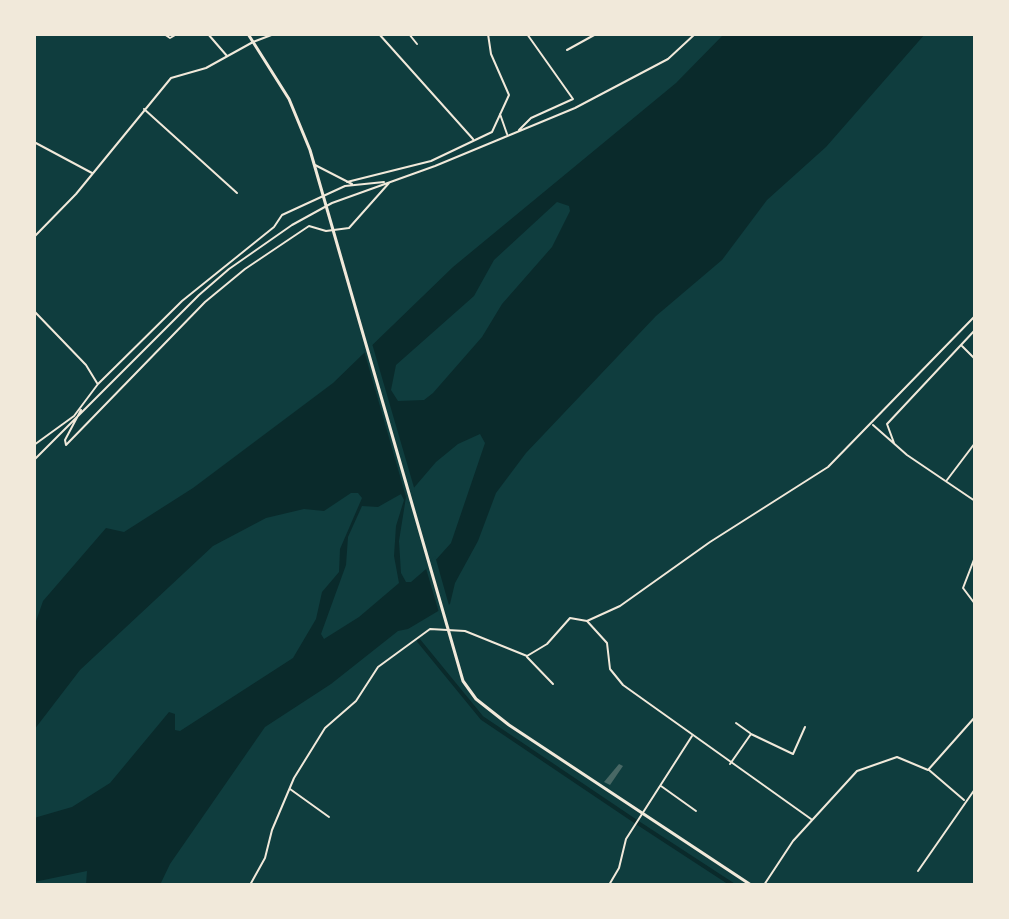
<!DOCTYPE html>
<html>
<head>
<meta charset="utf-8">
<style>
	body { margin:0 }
	#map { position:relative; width:1009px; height:919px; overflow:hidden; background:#0f3d3e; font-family:"Noto Sans",sans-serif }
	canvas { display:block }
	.frame { position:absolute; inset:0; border:36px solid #f1e9da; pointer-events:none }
</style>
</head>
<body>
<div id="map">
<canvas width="1009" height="919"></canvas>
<div class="frame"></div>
</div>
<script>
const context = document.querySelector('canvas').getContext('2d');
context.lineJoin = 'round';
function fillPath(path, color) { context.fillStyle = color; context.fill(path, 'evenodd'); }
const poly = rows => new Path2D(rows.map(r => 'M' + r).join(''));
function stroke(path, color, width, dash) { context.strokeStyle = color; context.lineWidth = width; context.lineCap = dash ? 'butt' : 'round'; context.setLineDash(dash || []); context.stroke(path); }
fillPath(poly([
	[724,34,925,34,826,147,767,200,722,260,656,316,526,453,496,493,478,541,455,583,450,604,408,629,398,631,331,684,265,727,170,864,160,885,86,885,87,871,34,882,34,818,72,807,110,783,169,712,175,714,175,730,180,731,293,658,316,619,322,592,339,572,340,549,362,498,358,493,351,493,324,511,304,509,266,518,213,546,80,670,34,730,34,627,43,601,106,528,124,532,193,488,333,383,453,267,676,83],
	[557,202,569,206,570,211,552,247,502,304,482,337,433,393,424,400,398,401,391,390,396,365,474,296,494,260],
	[480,434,485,443,451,543,433,563,411,582,406,582,401,573,399,541,406,497,436,462,458,444],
	[401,494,404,500,396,526,394,556,399,583,359,617,324,639,321,634,346,565,348,537,362,506,378,507]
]), '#0a2a2b');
fillPath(poly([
	[371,340,415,491,408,504,363,347],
	[435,556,450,609,440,616,425,565]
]), '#0f3d3e');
stroke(poly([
	[419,641,482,718,635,821],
	[638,823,733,885]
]), '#0a2a2b', 4);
fillPath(poly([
	[619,764,623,766,610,785,604,782]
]), '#486865');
stroke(poly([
	[164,34,170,38,177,34],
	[208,34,227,56],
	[379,34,473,139],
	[409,34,417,44],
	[567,50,596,34],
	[144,109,237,193],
	[500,114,507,134],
	[519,130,531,118,573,99,527,34],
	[34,142,92,173],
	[315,165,352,184],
	[347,182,431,161,492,132,509,95,491,54,488,34],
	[34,237,76,194,171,78,206,68,253,42,274,34],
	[34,311,86,365,97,383],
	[962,346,975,359],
	[81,410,65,440,66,445,205,302,245,269,309,226,326,231,349,228,389,183],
	[873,425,907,455,975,501],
	[894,443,887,424,975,330],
	[34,445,74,416,98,384,182,301,274,227,282,215,345,186,384,182],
	[34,460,199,295,229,269,292,225,332,203,435,166,575,108,668,59,695,34],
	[947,480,975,443],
	[975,557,963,588,975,604],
	[587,621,620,606,710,542,828,467,975,316],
	[527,657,553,684],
	[736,723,750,733],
	[730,764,751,734,793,754,805,727],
	[929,770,964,800],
	[661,786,696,811],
	[290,789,329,817],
	[918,871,975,789],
	[609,885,619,868,626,839,692,736]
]), '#f1e9da', 2);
stroke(poly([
	[250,885,265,858,272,830,294,778,325,728,356,701,378,667,430,629,465,631,527,656,547,644,570,618,587,621,607,643,610,669,623,685,811,819],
	[764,885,793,841,857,771,897,757,928,770,975,717]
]), '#f1e9da', 2);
stroke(poly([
	[248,34,289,99,310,150,463,681,476,699,509,725,751,885]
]), '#f1e9da', 3);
</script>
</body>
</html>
